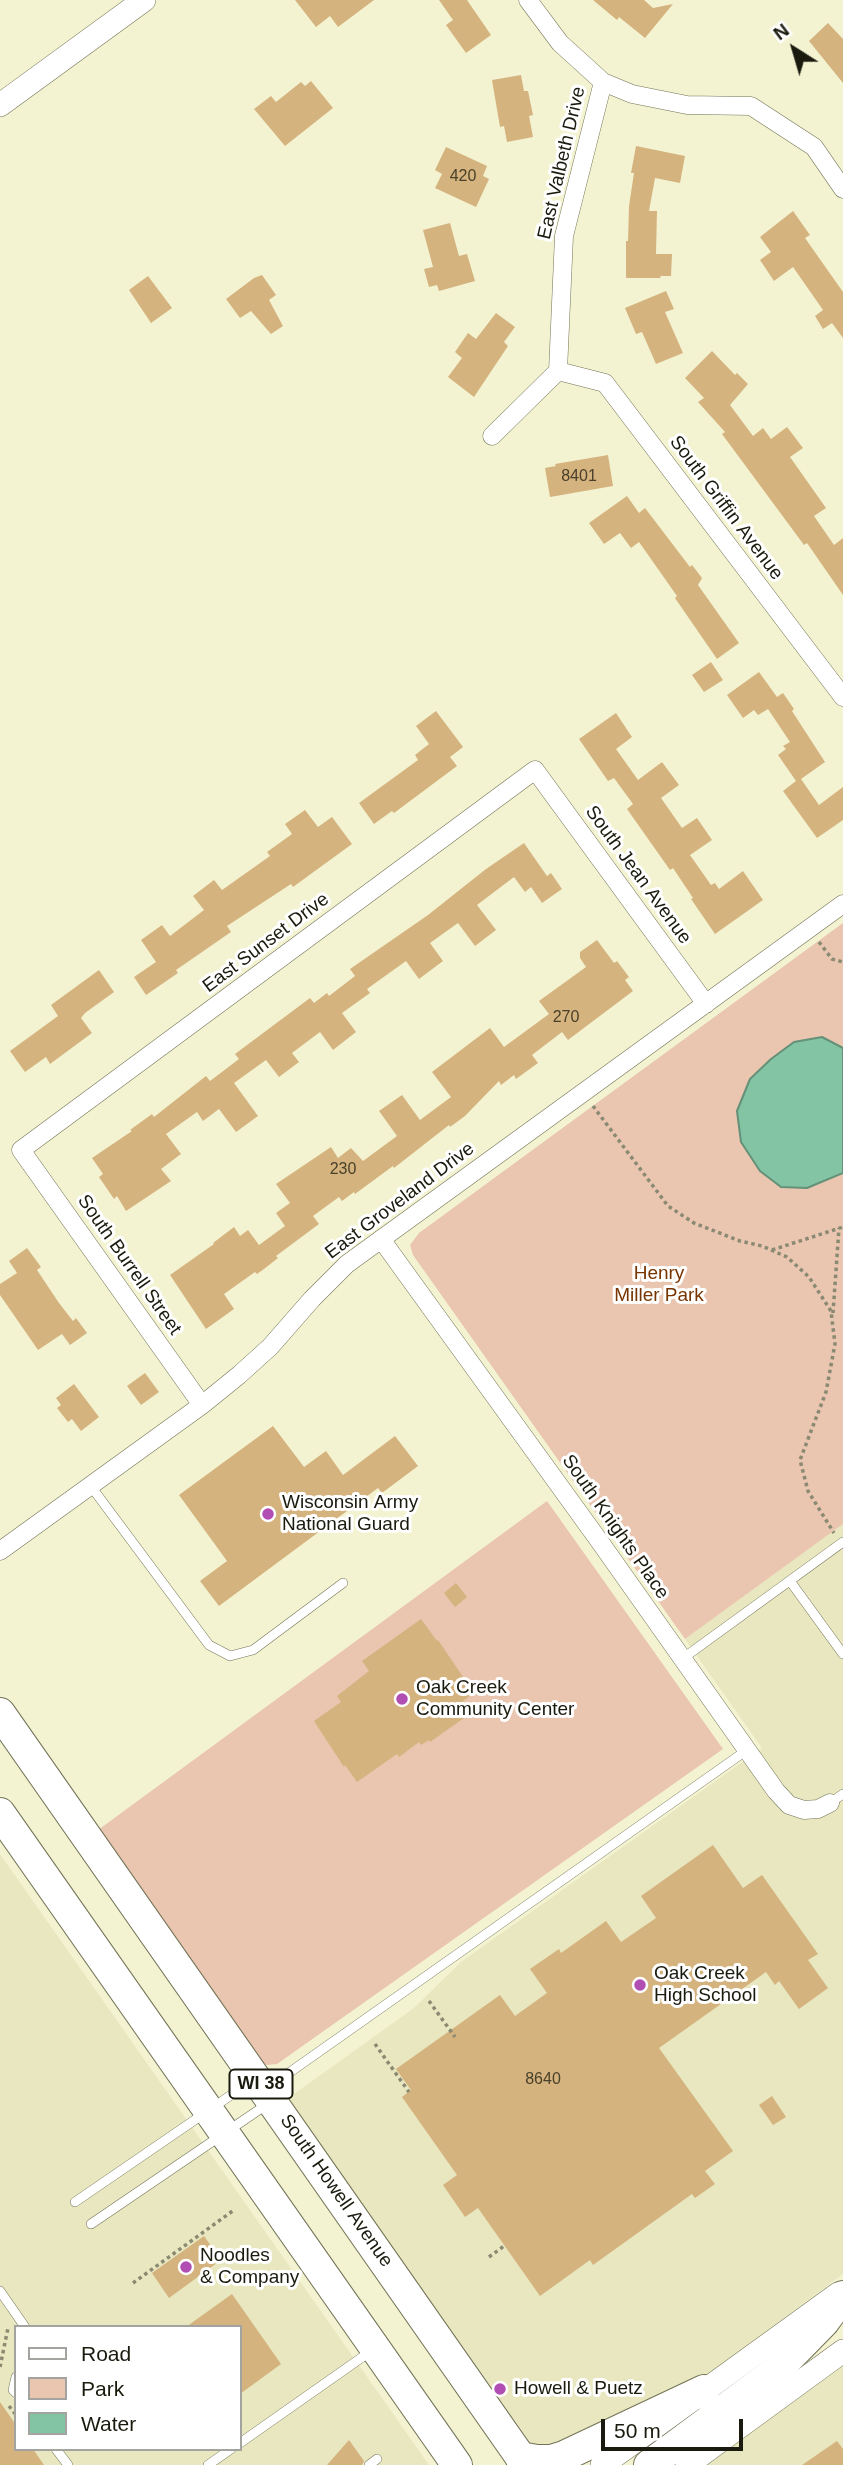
<!DOCTYPE html>
<html>
<head>
<meta charset="utf-8">
<style>
	body { margin:0 }
	#map { position:relative; width:843px; height:2465px; overflow:hidden; background:#f3f3d2; font-family:Helvetica,sans-serif }
	canvas { display:block }
	.legend { position:absolute; left:14px; top:2325px; width:228px; height:126px; box-sizing:border-box; background:#fff; border:2px solid #a3a39f; margin:0; padding:9px 12px; list-style:none; font-size:21px; color:#1a1a0e }
	.legend li { display:flex; align-items:center; gap:14px; height:35px }
	.legend b { width:35px; border:2px solid #a3a39f }
	.north { position:absolute; left:759px; top:14px; width:70px; height:70px; -webkit-text-stroke:5px #fff; paint-order:stroke; rotate:323deg; font-size:19px; font-weight:700; line-height:28px; text-align:center; color:#1a1a0e }
	.north::after { content:''; display:block; margin:auto; width:24px; height:32px; background:#1a1a0e; clip-path:polygon(50% 0,100% 100%,50% 72%,0 100%) }
	.scale { position:absolute; left:601px; top:2419px; width:142px; height:32px; box-sizing:border-box; border:4px solid #1a1a0e; border-top:0; padding-left:9px; font-size:21px; line-height:24px; white-space:nowrap; color:#1a1a0e; -webkit-text-stroke:5px #fff; paint-order:stroke }
</style>
</head>
<body>
<div id="map">
<canvas width="843" height="2465"></canvas>
<ul class="legend">
<li><b style="height:9px;background:#fff"></b>Road</li>
<li><b style="height:19px;background:#eac5b0"></b>Park</li>
<li><b style="height:19px;background:#83c4a4"></b>Water</li>
</ul>
<div class="north">N</div>
<div class="scale">50 m</div>
</div>
<script>
const context = document.querySelector('canvas').getContext('2d');
context.lineJoin = 'round';
function fillPath(path, color) { context.fillStyle = color; context.fill(path, 'evenodd'); }
const poly = rows => new Path2D(rows.map(r => 'M' + r).join(''));
function stroke(path, color, width, dash) { context.strokeStyle = color; context.lineWidth = width; context.lineCap = dash ? 'butt' : 'round'; context.setLineDash(dash || []); context.stroke(path); }
function label(font, color, halo, rows, align = 'center') {
  context.font = font + ' Helvetica,sans-serif'; context.lineWidth = 6; context.setLineDash([]); context.textBaseline = 'middle'; context.strokeStyle = halo; context.fillStyle = color; for (const [text, x, y, turn = 0] of rows) {
    context.save(); context.translate(x, y); context.rotate((+turn || 0) * Math.PI / 180); context.textAlign = isNaN(turn) ? turn : align; if (halo) context.strokeText(text, 0, 0); context.fillText(text, 0, 0); context.restore();
  }
}
fillPath(poly([
	[843,1524,843,2274,692,2385,564,2447,538,2448,531,2443,287,2099,414,2008,461,1962,762,1748,685,1639],
	[0,1854,429,2465,0,2465],
	[16,2327,240,2327,240,2449,16,2449],
	[843,2366,843,2465,707,2465]
]), '#e8e7bf');
fillPath(poly([
	[843,923,843,1524,685,1639,413,1255,410,1245,419,1233],
	[547,1501,723,1749,277,2064,267,2065,262,2062,98,1830]
]), '#eac5b0');
const water = poly([
	[822,1037,843,1048,843,1173,807,1188,781,1187,760,1171,741,1142,737,1111,750,1079,771,1059,794,1042,822,1037]
]);
fillPath(water, '#83c4a4');
stroke(water, '#649177', 2);
fillPath(poly([
	[295,0,374,0,338,27,330,16,316,27],
	[439,0,467,0,491,35,466,53,446,25,453,20],
	[593,0,644,0,653,8,673,4,645,38,619,17,617,20],
	[828,23,843,39,843,83,809,41],
	[521,75,524,91,528,91,533,115,529,116,533,137,507,142,504,126,500,127,492,80],
	[311,81,333,108,285,146,254,109,271,96,276,102,301,82,305,86],
	[636,146,685,156,680,183,655,178,649,211,657,211,656,254,672,254,671,276,660,276,661,278,626,278,626,241,628,241,629,206,634,173,631,173],
	[446,147,487,166,483,176,489,179,476,207,435,188,442,174,435,170],
	[793,211,810,235,805,238,843,292,843,338,832,323,823,329,815,316,823,310,793,267,774,281,760,260,771,252,760,237],
	[450,223,459,256,467,254,475,281,439,291,437,285,429,287,424,269,433,267,423,230],
	[262,275,276,295,269,300,283,326,271,334,251,311,240,318,226,299,254,278],
	[148,276,172,308,151,323,129,290],
	[666,291,674,309,665,312,683,353,656,364,642,332,636,334,625,308],
	[496,313,515,327,504,342,508,346,474,397,448,377,462,358,455,352,468,333,476,339],
	[712,351,735,375,737,373,748,384,730,405,753,436,763,428,771,439,787,427,803,448,790,457,826,508,814,516,834,545,843,538,843,595,807,543,804,545,722,434,725,432,698,402,704,398,685,378],
	[608,455,613,486,550,497,545,468,556,466,555,464],
	[627,496,639,513,645,508,690,567,692,565,702,578,698,585,739,643,717,659,675,598,677,596,639,542,631,548,620,533,604,544,589,523],
	[711,662,723,680,704,692,692,675],
	[759,672,777,697,783,693,794,709,792,711,825,762,801,779,819,805,843,787,843,820,817,838,783,791,796,781,778,755,786,749,783,746,790,742,768,709,758,715,754,710,743,718,727,695],
	[436,711,463,747,450,757,457,766,394,813,392,811,374,824,359,803,418,760,415,755,429,744,416,726],
	[616,713,632,737,616,749,638,780,662,762,679,785,661,798,682,828,697,818,712,840,690,855,711,885,715,883,719,889,743,871,763,900,715,934,691,899,693,898,673,868,670,870,627,809,633,804,614,778,608,781,579,739],
	[305,810,318,827,332,817,352,844,293,887,291,884,227,926,231,932,176,970,178,973,146,995,134,977,156,962,141,940,162,925,170,936,204,910,193,896,214,880,222,890,270,856,267,852,292,834,285,824],
	[524,843,547,876,551,873,562,889,542,903,531,887,525,892,514,877,477,905,496,930,475,946,458,923,430,943,443,961,419,979,406,961,367,989,370,993,342,1013,356,1032,333,1050,320,1032,292,1053,299,1062,279,1077,266,1060,234,1083,258,1116,236,1132,219,1109,203,1121,197,1112,166,1134,181,1154,161,1169,171,1181,126,1211,117,1196,114,1199,99,1177,103,1174,92,1158,132,1131,130,1130,152,1114,154,1117,206,1076,210,1081,239,1059,235,1054,310,998,314,1003,327,993,329,996,355,976,350,969,428,915,486,869],
	[597,940,614,963,617,961,629,977,625,980,633,991,568,1040,562,1032,532,1055,538,1063,516,1079,514,1075,501,1085,499,1081,465,1116,450,1127,449,1125,394,1168,393,1166,355,1194,354,1192,342,1201,339,1197,313,1216,319,1224,276,1256,278,1258,264,1269,257,1274,255,1272,224,1294,234,1309,206,1329,170,1275,214,1244,213,1243,234,1227,240,1236,248,1230,259,1245,285,1226,276,1213,290,1203,276,1184,331,1147,338,1158,351,1148,363,1161,397,1136,379,1111,402,1095,420,1120,451,1097,432,1072,490,1028,504,1047,549,1014,539,1001,586,967,580,958,580,952],
	[99,970,114,992,85,1013,81,1018,92,1033,50,1064,46,1057,25,1072,10,1051,58,1016,51,1005],
	[27,1248,41,1267,37,1270,59,1303,73,1321,76,1318,87,1333,70,1345,62,1334,38,1350,0,1295,0,1284,17,1273,9,1261],
	[145,1373,159,1392,141,1405,127,1386],
	[74,1384,99,1417,81,1431,72,1419,68,1422,57,1408,61,1405,56,1398],
	[273,1426,304,1467,326,1451,343,1475,395,1436,418,1466,382,1493,378,1488,219,1606,200,1581,227,1561,179,1495],
	[456,1583,467,1597,455,1607,444,1593],
	[421,1619,437,1641,438,1640,474,1693,462,1702,469,1712,463,1716,464,1718,430,1742,429,1740,421,1745,419,1742,399,1757,397,1754,357,1782,345,1765,344,1767,314,1721,341,1702,337,1696,369,1671,362,1661],
	[713,1845,743,1888,762,1875,818,1954,808,1960,828,1988,799,2009,779,1981,775,1985,766,1972,659,2048,733,2151,705,2171,715,2184,695,2198,692,2194,593,2265,590,2260,540,2296,478,2208,465,2217,443,2185,457,2175,402,2097,411,2090,396,2069,500,1995,515,2016,547,1993,530,1969,559,1949,561,1953,606,1921,621,1942,656,1918,641,1896],
	[772,2096,786,2117,773,2125,759,2105],
	[204,2236,221,2260,169,2298,152,2273],
	[232,2294,281,2364,240,2394,240,2327,186,2327],
	[0,2402,16,2425,16,2449,33,2449,44,2465,0,2465],
	[349,2440,364,2461,362,2465,327,2465],
	[837,2441,843,2449,843,2465,802,2465]
]), '#d5b37e');
const service = poly([
	[90,1485,209,1645,230,1656,253,1650,343,1583],
	[790,1581,843,1654],
	[682,1659,843,1542],
	[830,1803,843,1794],
	[266,2089,747,1750],
	[75,2202,253,2080],
	[91,2224,269,2103],
	[0,2291,25,2327],
	[16,2377,13,2390,16,2393],
	[240,2443,371,2351],
	[56,2449,68,2465],
	[208,2465,231,2449],
	[369,2465,377,2459]
]);
const minor = poly([
	[528,0,560,43,603,82,632,94,687,105,751,106,814,147,843,189],
	[558,371,605,383,843,697],
	[492,436,558,371,564,236,603,82],
	[381,1239,600,1542,776,1791,789,1805,804,1810,818,1809,830,1803],
	[202,1405,21,1150,535,770,706,1004],
	[0,1551,202,1405,239,1375,270,1347,312,1299,347,1264,843,904]
]);
const tertiary = poly([
	[0,105,144,0],
	[602,2465,838,2294],
	[687,2465,843,2351]
]);
const primary = poly([
	[0,1713,526,2465],
	[0,1813,457,2465],
	[520,2457,537,2460,551,2460,564,2456,704,2390],
	[649,2465,776,2371,824,2322,843,2296]
]);
stroke(service, '#737356', 10);
stroke(minor, '#737356', 19);
stroke(tertiary, '#737356', 24);
stroke(primary, '#737356', 32);
stroke(poly([
	[819,942,832,959,843,962],
	[593,1106,668,1206,694,1223,740,1241,762,1246,787,1257,809,1277,831,1311,835,1344,826,1392,800,1460,808,1491,834,1533],
	[772,1250,843,1227],
	[833,1313,839,1228],
	[429,2001,455,2037],
	[375,2044,409,2092],
	[489,2257,504,2246],
	[133,2283,234,2210],
	[0,2367,8,2328],
	[9,2406,16,2415]
]), '#8a8a73', 3.5, [3.5, 3.5]);
stroke(service, '#fff', 9);
stroke(minor, '#fff', 18);
stroke(tertiary, '#fff', 23);
stroke(primary, '#fff', 30);
for (const [x, y, r, color] of [
	[268,1514,7,"#b14eb4"],
	[402,1699,7,"#b14eb4"],
	[640,1985,7,"#b14eb4"],
	[186,2267,7,"#b14eb4"],
	[500,2389,7,"#b14eb4"]
]) { const dot = new Path2D(); dot.arc(x, y, r, 0, 2 * Math.PI); context.fillStyle = color; context.fill(dot); stroke(dot, '#fff', 2.5); }
label('16px', '#49402a', null, [
	["420",463,177],
	["8401",579,477],
	["270",566,1018],
	["230",343,1170],
	["8640",543,2080]
]);
for (const [x, y, w] of [
	[261,2084,63]
]) { const box = new Path2D(); box.roundRect(x - w / 2, y - 14.5, w, 29, 5); context.fillStyle = '#fff'; context.fill(box); stroke(box, '#1a1a0e', 2); }
label('bold 18px', '#1a1a0e', null, [
	["WI 38",261,2084]
]);
label('19px', '#1a1a0e', '#fff', [
	["East Valbeth Drive",562,163,-77],
	["South Griffin Avenue",726,508,53],
	["South Jean Avenue",638,875,54],
	["East Sunset Drive",266,943,-37],
	["East Groveland Drive",400,1201,-37],
	["South Burrell Street",129,1265,55],
	["South Knights Place",615,1527,55],
	["South Howell Avenue",336,2191,55]
]);
label('19px', '#783500', '#fff', [
	["Henry",659,1274],
	["Miller Park",659,1296]
]);
label('19px', '#1a1a0e', '#fff', [
	["Wisconsin Army",282,1503],
	["National Guard",282,1525],
	["Oak Creek",416,1688],
	["Community Center",416,1710],
	["Oak Creek",654,1974],
	["High School",654,1996],
	["Noodles",200,2256],
	["& Company",200,2278],
	["Howell & Puetz",514,2389]
], 'left');
</script>
</body>
</html>
